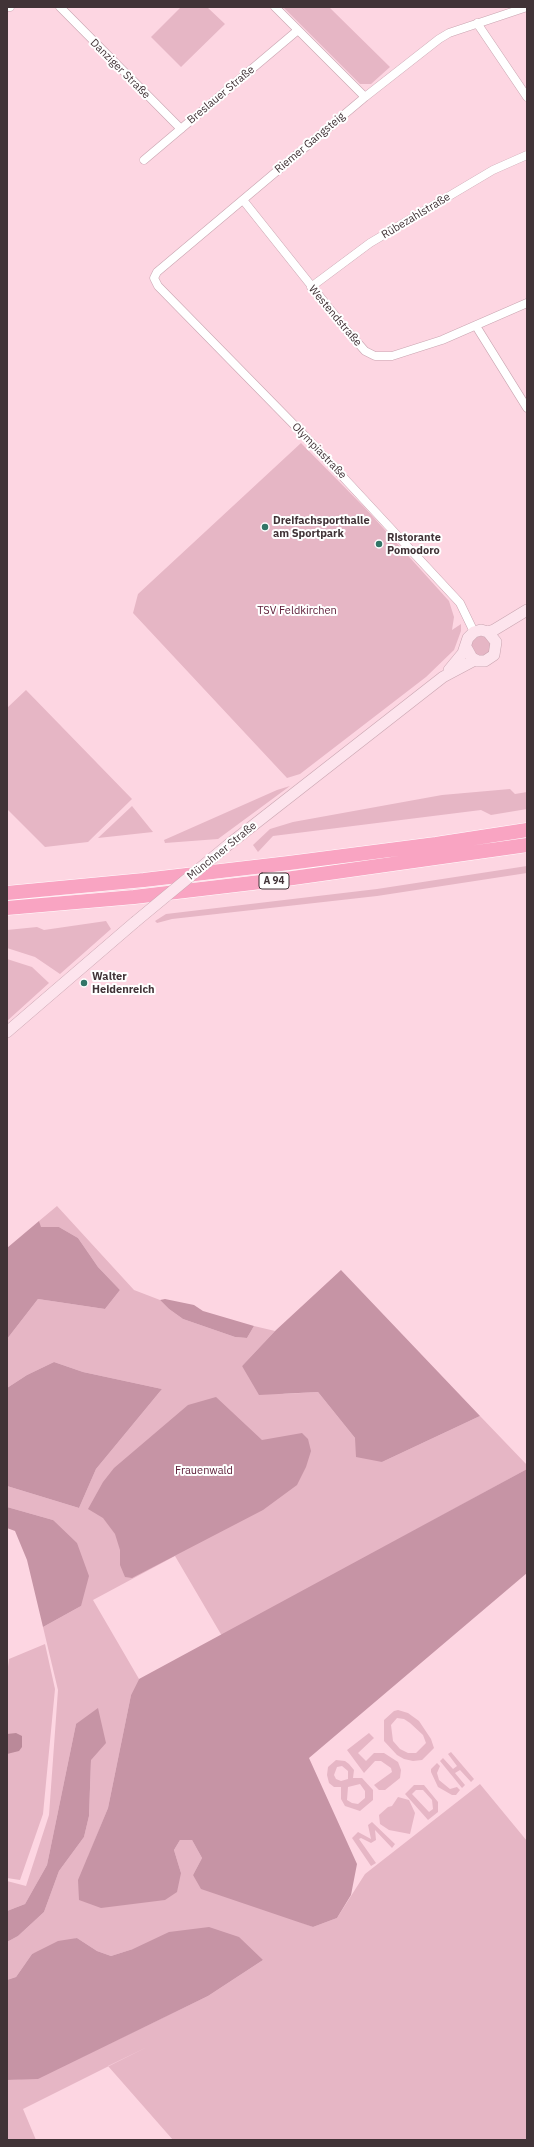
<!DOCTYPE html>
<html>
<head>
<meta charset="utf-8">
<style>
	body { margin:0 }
	#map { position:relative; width:534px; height:2147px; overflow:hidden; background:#fdd6e2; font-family:"IBM Plex Sans",sans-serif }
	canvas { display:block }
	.frame { position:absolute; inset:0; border:8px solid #413337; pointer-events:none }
</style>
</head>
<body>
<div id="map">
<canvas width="534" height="2147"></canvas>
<div class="frame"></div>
</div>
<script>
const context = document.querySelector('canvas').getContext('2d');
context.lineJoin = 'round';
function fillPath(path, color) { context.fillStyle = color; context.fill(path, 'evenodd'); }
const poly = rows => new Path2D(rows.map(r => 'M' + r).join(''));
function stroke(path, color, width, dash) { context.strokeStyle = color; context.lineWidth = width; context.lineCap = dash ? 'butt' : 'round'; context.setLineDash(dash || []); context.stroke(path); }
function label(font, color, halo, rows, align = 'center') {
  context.font = font + ' "IBM Plex Sans",sans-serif'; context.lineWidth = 4; context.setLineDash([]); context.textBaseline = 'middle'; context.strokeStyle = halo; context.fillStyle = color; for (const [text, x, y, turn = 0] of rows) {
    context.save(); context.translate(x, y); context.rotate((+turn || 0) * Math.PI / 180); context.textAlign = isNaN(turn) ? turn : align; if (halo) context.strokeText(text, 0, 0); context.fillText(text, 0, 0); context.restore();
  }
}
fillPath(poly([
	[181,7,207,7,225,24,181,67,151,37],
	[283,7,329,7,390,67,371,84,360,84],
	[301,443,366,509,449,601,454,617,452,630,461,624,461,631,454,650,426,677,300,774,287,778,133,613,138,594],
	'471 646a10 10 0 1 1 20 0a10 10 0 1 1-20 0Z',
	[26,690,132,799,88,842,45,847,7,809,7,708],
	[290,786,218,839,165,843,164,840,277,790],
	[510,789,515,794,527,792,527,809,491,815,481,810,273,836,258,852,253,845,270,829,293,822,442,795],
	[132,806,153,832,98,838],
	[527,866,527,873,377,896,172,919,157,923,155,921,166,914,377,889],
	[106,921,111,929,60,974,35,957,7,948,7,930,37,927,44,930],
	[7,959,32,967,49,983,7,1021],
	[57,1206,134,1290,160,1300,169,1309,183,1319,235,1337,247,1338,254,1326,275,1331,242,1366,284,1394,318,1392,355,1438,382,1462,480,1416,527,1465,527,1469,222,1636,175,1556,93,1600,139,1679,131,1695,108,1808,88,1857,181,1873,174,1850,180,1840,192,1840,202,1858,193,1875,274,1912,313,1927,337,1918,365,1874,480,1784,527,1841,527,2140,173,2140,108,2066,147,2047,23,2109,36,2140,7,2140,7,2080,38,2078,208,1996,263,1960,133,1949,111,1956,97,1951,77,1938,32,1954,16,1977,7,1980,7,1942,18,1936,44,1912,59,1871,84,1837,89,1816,91,1760,76,1724,47,1865,25,1904,7,1911,7,1881,26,1886,49,1815,58,1690,43,1627,81,1606,53,1520,7,1507,7,1486,79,1508,96,1469,162,1389,83,1372,54,1362,27,1375,7,1388,7,1339,38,1299,105,1309,120,1290,98,1267,78,1238,59,1227,40,1227,39,1221],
	[45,1644,55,1689,43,1814,20,1880,7,1878,7,1675,9,1659],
	[398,1710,408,1713,419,1721,431,1739,434,1748,422,1760,413,1761,404,1759,397,1755,384,1741,384,1720,394,1711],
	[397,1718,404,1719,410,1723,423,1735,426,1743,416,1753,408,1753,400,1749,393,1741,391,1725],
	[369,1733,374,1738,358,1753,366,1761,374,1753,384,1753,398,1762,401,1770,400,1778,385,1790,379,1790,374,1785,392,1772,391,1768,381,1761,375,1761,364,1773,347,1750],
	[451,1752,474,1779,471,1782,460,1770,455,1773,465,1785,462,1788,440,1761,443,1758,453,1769,457,1766,448,1754],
	[336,1760,345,1761,349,1764,354,1770,353,1778,362,1778,373,1790,373,1800,360,1811,345,1806,341,1799,341,1787,334,1787,329,1783,327,1775,328,1767],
	[342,1766,348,1771,348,1779,341,1781,336,1779,334,1775,337,1767],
	[360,1784,365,1791,365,1798,358,1804,352,1803,347,1800,348,1787],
	[437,1763,440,1766,437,1773,439,1780,450,1789,457,1787,460,1790,456,1795,452,1795,438,1787,431,1772,431,1769],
	[414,1785,424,1785,438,1802,438,1812,428,1820,405,1794],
	[416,1790,423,1790,432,1800,433,1809,429,1812,412,1794],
	[398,1797,409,1800,415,1813,410,1834,389,1830,380,1824,379,1815,388,1807,392,1806],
	[372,1822,395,1844,392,1848,375,1830,376,1840,371,1843,361,1838,359,1839,376,1863,371,1866,352,1838,358,1832,371,1839,368,1825]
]), '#e6b6c5');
fillPath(poly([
	[39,1221,41,1227,59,1227,78,1238,98,1267,120,1290,105,1309,38,1299,7,1339,7,1248],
	[341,1270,480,1416,382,1462,356,1457,355,1438,318,1392,259,1395,242,1366,275,1331],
	[165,1299,194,1305,203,1311,254,1326,247,1338,235,1337,183,1319,169,1309,160,1300],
	[54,1362,83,1372,162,1389,96,1469,79,1508,7,1486,7,1388,27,1375],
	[216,1397,262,1440,302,1433,308,1439,311,1451,306,1467,297,1485,263,1510,132,1578,125,1577,120,1565,120,1550,115,1534,103,1518,88,1509,103,1482,114,1468,188,1405],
	[527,1469,527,1573,309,1758,357,1864,351,1895,337,1918,313,1927,201,1889,193,1875,202,1858,192,1840,180,1840,174,1850,181,1873,177,1892,165,1900,101,1908,79,1900,78,1880,108,1808,131,1695,139,1679],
	[7,1507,53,1520,77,1543,89,1576,81,1606,43,1627,27,1560,15,1531,7,1528],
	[98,1708,106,1743,91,1760,89,1816,84,1837,59,1871,44,1912,18,1936,7,1942,7,1911,25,1904,47,1865,76,1724],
	[209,1927,239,1937,263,1960,208,1996,38,2079,7,2080,7,1980,16,1977,32,1954,58,1941,77,1938,97,1951,111,1956,133,1949,169,1932]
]), '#c694a5');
fillPath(poly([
	[16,1733,22,1736,22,1747,19,1751,7,1754,7,1734]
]), '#ba8999');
const street = poly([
	[7,7,10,7],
	[60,7,181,129],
	[275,7,365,97],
	[477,23,527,97],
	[144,160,298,30],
	[243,200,345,328,365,351,375,356,392,356,442,340,527,303],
	[311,287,370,243,493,170,527,155],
	[476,326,527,408],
	[474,632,460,603,305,436,158,286,154,278,157,272,365,97,439,39,449,33,527,7]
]);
const secondary = poly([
	[488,632,494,630,527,610],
	[449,670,463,653,468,638,474,632,481,630,488,632,496,642,494,655,485,661,478,661,472,658,466,647],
	[228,845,443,677,475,660],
	[7,1032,135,922]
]);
const highway = poly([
	[7,893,144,880,289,863,436,844,527,830],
	[7,908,134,897,286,879,527,845]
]);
stroke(street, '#c9a4b0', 9);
stroke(secondary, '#c9a4b0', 12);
stroke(highway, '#fff', 15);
stroke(street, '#fff', 8);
stroke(secondary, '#fde4ed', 11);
stroke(highway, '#f9a4c2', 14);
const secondaryBridge = poly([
	[135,922,228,845]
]);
stroke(secondaryBridge, '#c9a4b0', 12, []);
stroke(secondaryBridge, '#fde4ed', 11);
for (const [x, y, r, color] of [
	[265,527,4,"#327567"],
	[379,544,4,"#327567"],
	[84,983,4,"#327567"]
]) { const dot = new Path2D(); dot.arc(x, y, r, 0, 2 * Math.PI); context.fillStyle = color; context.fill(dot); stroke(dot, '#fff', 1.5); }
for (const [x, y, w] of [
	[274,881,30]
]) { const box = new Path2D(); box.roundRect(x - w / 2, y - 8, w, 16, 3); context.fillStyle = '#fff'; context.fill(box); stroke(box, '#413337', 1); }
label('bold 10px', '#413337', null, [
	["A 94",274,881]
]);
label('11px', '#413337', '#fff', [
	["Danziger Straße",120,69,45],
	["Breslauer Straße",221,95,-40],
	["Riemer Gangsteig",310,143,-40],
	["Rübezahlstraße",416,216,-31],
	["Westendstraße",335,316,50],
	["Olympiastraße",319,451,46],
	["Münchner Straße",222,851,-39]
]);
label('bold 11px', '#413337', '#fff', [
	["Dreifachsporthalle",273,521],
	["am Sportpark",273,534],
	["Ristorante",387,538],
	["Pomodoro",387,551],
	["Walter",92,977],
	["Heidenreich",92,990]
], 'left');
label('11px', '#5f213b', '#fff', [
	["TSV Feldkirchen",297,611],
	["Frauenwald",204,1471]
]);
</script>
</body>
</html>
